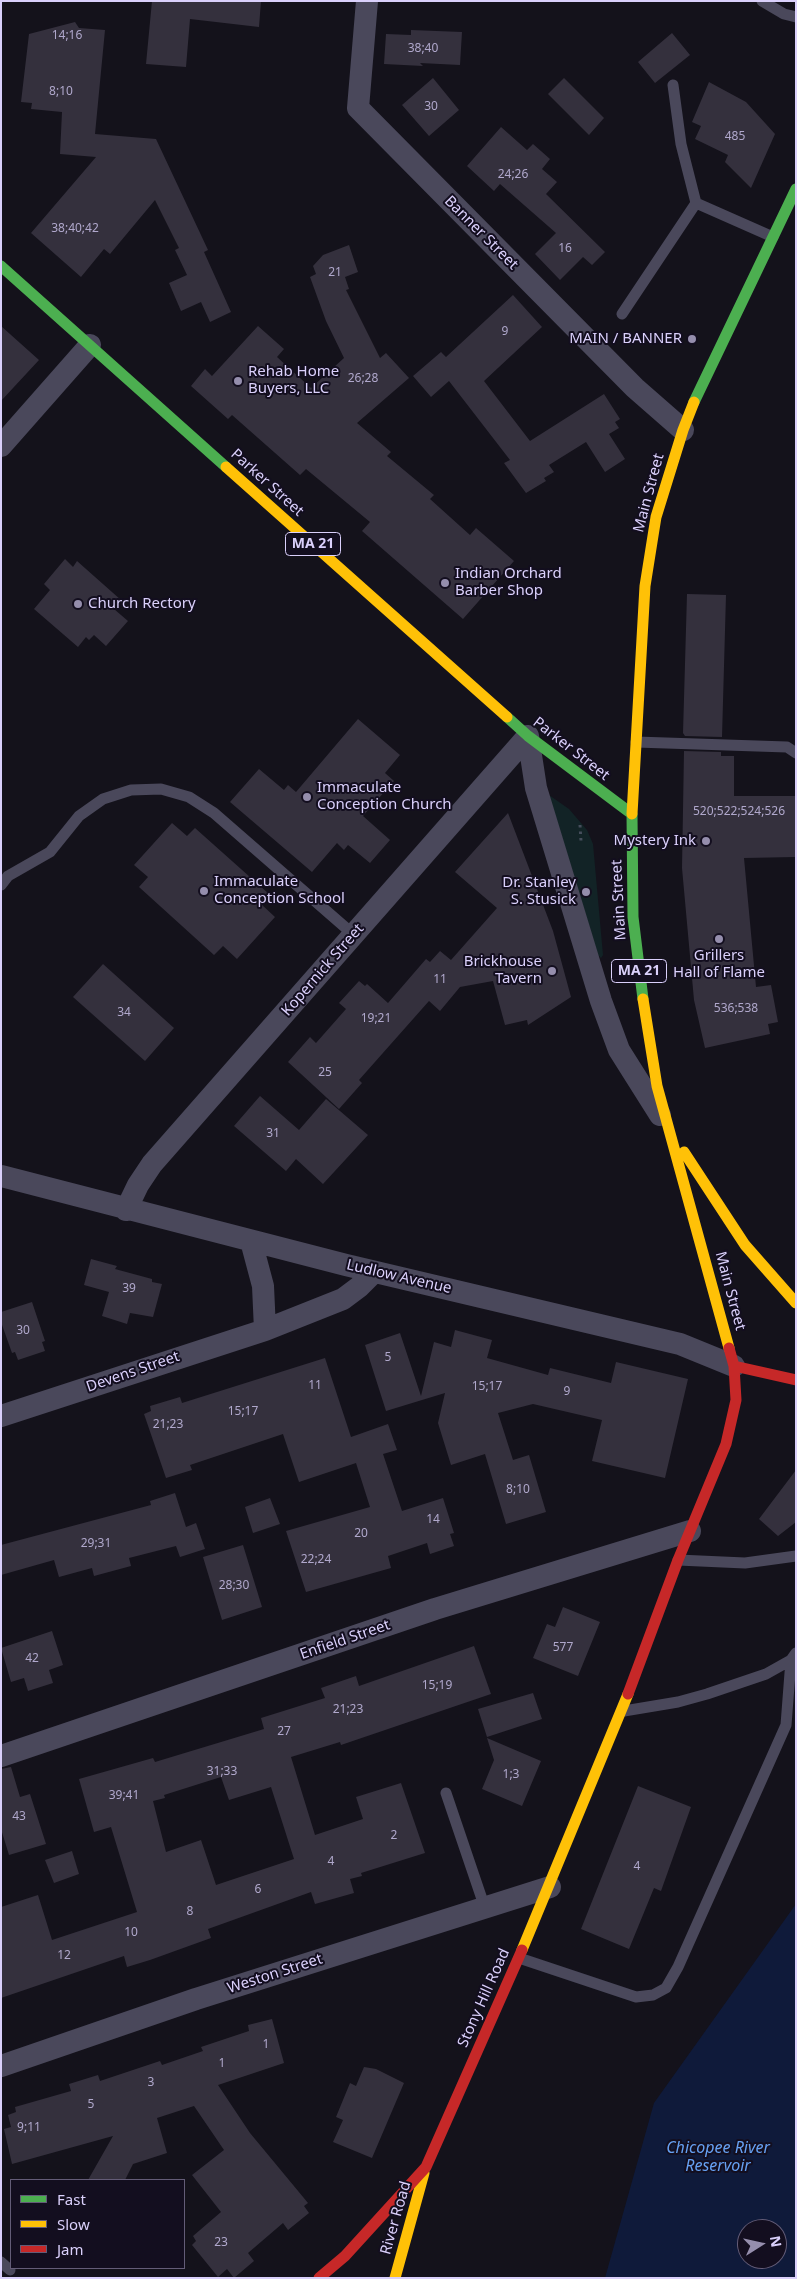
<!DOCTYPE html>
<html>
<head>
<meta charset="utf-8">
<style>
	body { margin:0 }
	#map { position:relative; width:797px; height:2279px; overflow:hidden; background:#14121b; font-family:"Noto Sans",sans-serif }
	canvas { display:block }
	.frame { position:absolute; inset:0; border:2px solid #dad0fb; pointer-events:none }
	.legend { position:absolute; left:10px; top:2179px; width:175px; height:90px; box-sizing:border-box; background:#130e1f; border:1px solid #635c77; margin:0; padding:6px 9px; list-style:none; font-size:15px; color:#dad0fb }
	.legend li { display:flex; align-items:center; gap:10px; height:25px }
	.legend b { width:25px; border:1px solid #635c77 }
	.north { position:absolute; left:737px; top:2219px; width:50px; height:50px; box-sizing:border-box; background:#130e1f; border:1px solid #635c77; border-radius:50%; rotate:80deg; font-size:14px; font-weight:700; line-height:20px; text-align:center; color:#dad0fb }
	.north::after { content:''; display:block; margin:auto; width:18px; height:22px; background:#958ead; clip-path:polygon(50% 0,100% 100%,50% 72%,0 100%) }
</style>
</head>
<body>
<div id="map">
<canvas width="797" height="2279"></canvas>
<div class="frame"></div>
<ul class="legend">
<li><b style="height:6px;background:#4caf50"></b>Fast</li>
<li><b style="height:6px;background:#ffc107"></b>Slow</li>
<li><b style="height:6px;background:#c62828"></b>Jam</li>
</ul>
<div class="north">N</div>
</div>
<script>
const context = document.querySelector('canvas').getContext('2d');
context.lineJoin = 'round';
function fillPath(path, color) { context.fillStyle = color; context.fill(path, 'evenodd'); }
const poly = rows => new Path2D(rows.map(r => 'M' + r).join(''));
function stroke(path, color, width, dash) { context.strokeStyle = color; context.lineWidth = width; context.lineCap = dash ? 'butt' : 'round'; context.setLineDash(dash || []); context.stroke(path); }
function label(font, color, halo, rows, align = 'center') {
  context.font = font + ' "Noto Sans",sans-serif'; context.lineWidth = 4; context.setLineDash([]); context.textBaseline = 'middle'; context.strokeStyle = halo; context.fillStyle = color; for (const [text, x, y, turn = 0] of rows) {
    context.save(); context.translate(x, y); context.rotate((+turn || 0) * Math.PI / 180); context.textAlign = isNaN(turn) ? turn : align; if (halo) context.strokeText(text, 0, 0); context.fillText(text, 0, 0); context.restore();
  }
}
fillPath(poly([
	[549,795,569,809,587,830,593,844,603,955,601,958,598,955]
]), '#122326');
fillPath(poly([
	[796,1904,796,2278,605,2278,654,2103],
	[747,2229,777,2229,777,2259,747,2259]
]), '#0f1a3a');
fillPath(poly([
	[152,1,261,1,259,27,190,19,186,67,146,64],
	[75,22,79,28,105,30,95,134,156,139,208,250,204,252,231,312,210,322,201,302,181,311,169,283,187,275,175,250,179,248,155,200,110,254,104,249,81,277,31,233,96,157,60,154,62,112,31,109,32,103,21,102,29,34],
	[411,30,462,32,460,65,420,63,423,66,384,64,386,34,411,35],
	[672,33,690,55,655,83,638,62],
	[433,78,459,110,429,136,402,105],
	[564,78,604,118,589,135,548,94],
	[709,82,746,102,775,134,751,188,725,162,728,155,695,139,701,126,692,122],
	[501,127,527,150,533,144,550,159,542,169,557,182,546,194,605,252,592,265,583,257,560,280,535,254,556,233,500,184,494,191,467,166],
	[349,245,358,272,345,277,349,289,346,290,380,358,386,353,409,378,357,423,391,452,387,456,434,495,430,499,470,535,476,528,514,561,463,619,362,531,370,522,306,469,300,475,232,415,228,419,191,386,205,369,212,376,258,326,284,349,277,357,311,388,344,358,326,321,310,277,316,274,313,266,323,255],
	[513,295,542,327,484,381,530,441,604,394,620,419,615,422,619,428,609,434,625,459,605,472,586,442,549,465,554,472,544,478,546,481,526,493,504,463,510,460,449,381,431,397,413,376,441,352,446,357],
	[1,326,39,360,1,401],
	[65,559,73,567,77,561,121,600,114,609,128,621,106,646,94,635,89,640,86,637,78,647,34,609,50,590,44,584],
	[687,594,726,595,722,737,685,736,683,733],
	[358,719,400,755,385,773,394,781,363,816,390,840,370,863,348,845,344,850,337,843,312,872,230,802,259,769,284,790,288,785,296,792],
	[684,751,721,752,721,756,734,756,734,796,796,796,795,857,744,858,756,987,771,985,778,1022,768,1024,770,1034,705,1048,694,1000,682,868],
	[508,813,553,931,571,997,528,1025,527,1020,505,1025,493,981,460,987,440,1011,429,1001,359,1080,362,1083,339,1109,288,1062,310,1037,316,1043,346,1009,339,1003,359,981,365,986,367,984,388,1003,426,959,430,962,440,951,451,960,497,908,455,872],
	[172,823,187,836,195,828,269,894,261,904,275,917,237,959,223,946,214,955,139,887,148,877,134,865],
	[103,964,174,1028,145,1061,73,997],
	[260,1096,299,1130,326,1099,368,1135,323,1184,296,1159,286,1171,234,1126],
	[91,1259,117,1266,115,1269,152,1279,152,1282,162,1284,153,1317,130,1313,127,1324,102,1316,109,1292,84,1285],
	[32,1302,45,1341,42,1342,45,1351,18,1360,15,1352,12,1353,1,1322,1,1312],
	[455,1330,492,1340,487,1358,548,1375,550,1368,611,1383,616,1362,688,1379,665,1478,592,1461,602,1420,533,1404,498,1413,513,1460,529,1455,546,1512,506,1524,485,1454,451,1465,438,1423,445,1393,386,1411,365,1345,400,1333,421,1396,434,1342,451,1347],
	[325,1358,351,1437,388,1424,397,1450,383,1454,402,1511,443,1498,454,1533,450,1534,454,1546,430,1554,427,1543,388,1556,391,1568,306,1592,286,1531,370,1507,356,1463,299,1482,283,1434,190,1465,192,1470,166,1478,144,1414,151,1411,150,1406,180,1397,182,1403],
	[796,1470,796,1522,778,1536,759,1519],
	[175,1493,186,1527,196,1523,205,1549,180,1557,176,1546,129,1558,131,1566,94,1576,92,1568,59,1577,54,1560,1,1575,1,1545,151,1505,150,1501],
	[270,1498,280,1524,253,1533,245,1507],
	[243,1545,262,1607,222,1620,203,1557],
	[563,1607,600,1622,578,1676,533,1658,547,1624,555,1627],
	[52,1631,63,1665,49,1670,53,1683,28,1691,24,1678,11,1682,1,1648],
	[474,1646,491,1694,341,1745,340,1742,291,1757,315,1835,363,1819,356,1797,401,1783,425,1853,361,1873,362,1876,350,1879,354,1893,315,1904,311,1892,208,1929,211,1938,150,1960,127,1967,124,1956,1,1998,1,1907,38,1895,52,1940,137,1912,111,1827,94,1832,79,1779,153,1758,155,1762,264,1729,261,1718,325,1698,321,1688,356,1676,359,1686],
	[221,1777,229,1800,271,1787,294,1859,216,1885,201,1840,166,1852,153,1801,165,1798,164,1795],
	[533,1693,542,1719,487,1737,478,1709],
	[487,1738,541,1761,522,1806,482,1789,494,1760],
	[11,1767,20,1797,30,1794,46,1844,9,1855,1,1829,1,1769],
	[638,1786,691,1807,661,1891,654,1888,629,1949,581,1929],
	[72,1851,79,1874,54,1883,45,1860],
	[272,2019,284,2063,218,2085,250,2133,308,2203,304,2206,309,2213,288,2230,283,2223,248,2253,254,2261,234,2278,227,2269,218,2277,192,2245,196,2241,193,2236,221,2212,192,2175,224,2150,194,2106,157,2118,167,2153,133,2164,125,2180,88,2180,113,2136,12,2164,4,2129,11,2127,8,2115,16,2112,15,2107,71,2091,69,2084,98,2075,100,2081,160,2061,162,2065,203,2051,201,2047,249,2031,248,2025],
	[364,2067,376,2069,404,2083,372,2158,333,2142,343,2120,336,2117,350,2083,356,2086]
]), '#34303d');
stroke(poly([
	[580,825,581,841]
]), '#464e5c', 3, [2.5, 4]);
stroke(poly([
	[762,1,784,14,796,17],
	[673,85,681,144,696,203],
	[622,314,696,203,773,237],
	[636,742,787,747,796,753],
	[1,885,8,876,50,852,79,816,103,799,131,790,161,789,189,797,214,813,354,935],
	[678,1560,745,1563,796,1556],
	[624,1711,678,1702,707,1694,766,1674,791,1660,796,1653],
	[446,1793,485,1908],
	[519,1958,636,1997,653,1995,666,1988,678,1967,786,1725,791,1660],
	[1,2262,10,2270]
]), '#4a485b', 11);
stroke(poly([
	[367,1,358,108,635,388,683,430],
	[1,446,90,345],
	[528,736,536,788,601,1001,619,1050,660,1115],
	[1,1176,346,1265,680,1344,734,1366],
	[126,1210,138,1185,152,1164,528,736],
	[265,1330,343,1299,359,1287,374,1272],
	[1,1416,265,1330,263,1286,251,1241],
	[1,1756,435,1609,690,1531],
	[1,2066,196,1999,550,1887]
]), '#4a485b', 22);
stroke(poly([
	[1,266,226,467],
	[694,402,796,189],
	[507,717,528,736,632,814,633,917,643,999]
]), '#4caf50', 11);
stroke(poly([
	[226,467,507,717],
	[632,814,645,586,656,517,683,430,694,402],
	[643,999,657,1086,729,1348],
	[684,1152,745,1245,796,1303],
	[522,1950,628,1694],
	[395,2278,424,2173]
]), '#ffc107', 11);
stroke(poly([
	[729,1348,734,1366,796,1380],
	[628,1694,678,1560,726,1444,736,1400,734,1366],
	[319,2278,345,2256,426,2167,522,1950]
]), '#c62828', 11);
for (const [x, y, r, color] of [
	[692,339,5,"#958ead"],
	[238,381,5,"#958ead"],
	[445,583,5,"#958ead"],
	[78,604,5,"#958ead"],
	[307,797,5,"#958ead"],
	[706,841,5,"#958ead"],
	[204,891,5,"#958ead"],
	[586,892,5,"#958ead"],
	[719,939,5,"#958ead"],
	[552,971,5,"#958ead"]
]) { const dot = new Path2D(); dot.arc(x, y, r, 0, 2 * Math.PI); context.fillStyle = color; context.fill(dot); stroke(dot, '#130e1f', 2); }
label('12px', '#b0a8cc', null, [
	["14;16",67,36],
	["38;40",423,49],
	["8;10",61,92],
	["30",431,107],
	["485",735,137],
	["24;26",513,175],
	["38;40;42",75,229],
	["16",565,249],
	["21",335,273],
	["9",505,332],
	["26;28",363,379],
	["520;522;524;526",739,812],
	["11",440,980],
	["536;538",736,1009],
	["34",124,1013],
	["19;21",376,1019],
	["25",325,1073],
	["31",273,1134],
	["39",129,1289],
	["30",23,1331],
	["5",388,1358],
	["11",315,1386],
	["15;17",487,1387],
	["9",567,1392],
	["15;17",243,1412],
	["21;23",168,1425],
	["8;10",518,1490],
	["14",433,1520],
	["20",361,1534],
	["29;31",96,1544],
	["22;24",316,1560],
	["28;30",234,1586],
	["577",563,1648],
	["42",32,1659],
	["15;19",437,1686],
	["21;23",348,1710],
	["27",284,1732],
	["31;33",222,1772],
	["1;3",511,1775],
	["39;41",124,1796],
	["43",19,1817],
	["2",394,1836],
	["4",331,1862],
	["4",637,1867],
	["6",258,1890],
	["8",190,1912],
	["10",131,1933],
	["12",64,1956],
	["1",266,2045],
	["1",222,2064],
	["3",151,2083],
	["5",91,2105],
	["9;11",29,2128],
	["23",221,2243]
]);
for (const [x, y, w] of [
	[313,544,55],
	[639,971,55]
]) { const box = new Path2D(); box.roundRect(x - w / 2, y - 11.5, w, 23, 4); context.fillStyle = '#130e1f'; context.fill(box); stroke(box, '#dad0fb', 1); }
label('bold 14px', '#dad0fb', null, [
	["MA 21",313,544],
	["MA 21",639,971]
]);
label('15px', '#dad0fb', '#130e1f', [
	["Banner Street",481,233,45],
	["Parker Street",267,483,42],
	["Main Street",649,493,-75],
	["Parker Street",571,749,38],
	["Main Street",619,900,-93],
	["Kopernick Street",323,970,-49],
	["Ludlow Avenue",399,1277,13],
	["Main Street",730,1291,75],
	["Devens Street",133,1372,-19],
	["Enfield Street",345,1640,-19],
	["Weston Street",275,1974,-18],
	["Stony Hill Road",484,1998,-66],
	["River Road",396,2218,-74]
]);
label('15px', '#dad0fb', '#130e1f', [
	["MAIN / BANNER",682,339,"right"],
	["Rehab Home",248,372],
	["Buyers, LLC",248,389],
	["Indian Orchard",455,574],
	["Barber Shop",455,591],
	["Church Rectory",88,604],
	["Immaculate",317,788],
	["Conception Church",317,805],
	["Mystery Ink",696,841,"right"],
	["Immaculate",214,882],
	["Conception School",214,899],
	["Dr. Stanley",576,883,"right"],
	["S. Stusick",576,900,"right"],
	["Grillers",719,956,"center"],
	["Hall of Flame",719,973,"center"],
	["Brickhouse",542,962,"right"],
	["Tavern",542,979,"right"]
], 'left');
label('italic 16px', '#66a1f3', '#130e1f', [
	["Chicopee River",718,2148],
	["Reservoir",718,2166]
]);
</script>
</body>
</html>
